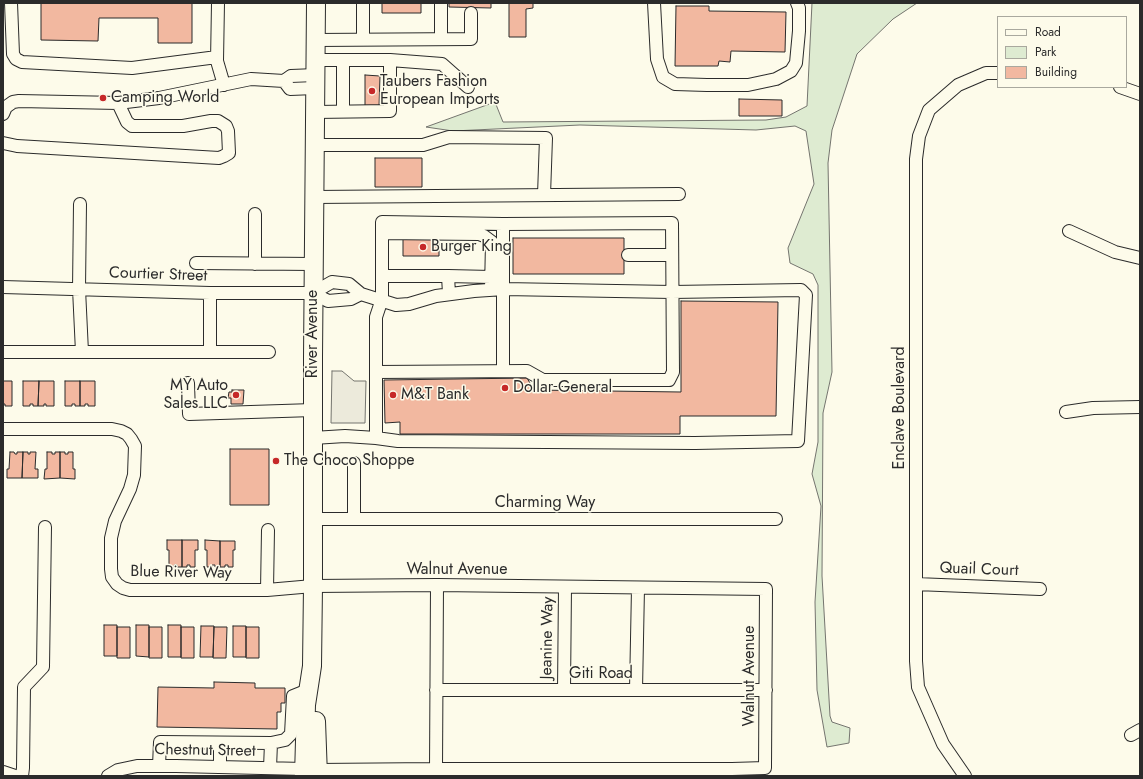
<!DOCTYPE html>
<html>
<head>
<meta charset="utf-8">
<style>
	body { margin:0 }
	#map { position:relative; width:1143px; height:779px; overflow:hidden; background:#fdfbea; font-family:Jost,sans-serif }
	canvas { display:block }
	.frame { position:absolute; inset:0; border:4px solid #2b2b2b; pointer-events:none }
	.legend { position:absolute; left:997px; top:16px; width:130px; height:72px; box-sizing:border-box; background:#fdfbea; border:1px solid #a9a89e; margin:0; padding:5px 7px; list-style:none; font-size:12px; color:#2b2b2b }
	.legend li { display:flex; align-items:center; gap:8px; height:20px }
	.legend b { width:20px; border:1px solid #a9a89e }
</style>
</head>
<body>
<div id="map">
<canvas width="1143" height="779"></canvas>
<div class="frame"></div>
<ul class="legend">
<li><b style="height:5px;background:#fdfbea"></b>Road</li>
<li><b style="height:11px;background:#deebd1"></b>Park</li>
<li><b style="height:11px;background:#f2b8a0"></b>Building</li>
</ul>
</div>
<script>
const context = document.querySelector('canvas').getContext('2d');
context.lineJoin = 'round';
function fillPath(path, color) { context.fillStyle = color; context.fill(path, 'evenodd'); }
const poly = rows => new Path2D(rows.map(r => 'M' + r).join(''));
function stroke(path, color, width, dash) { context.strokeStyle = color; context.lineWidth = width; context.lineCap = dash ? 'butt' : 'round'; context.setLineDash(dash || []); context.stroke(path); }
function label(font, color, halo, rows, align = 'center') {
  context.font = font + ' Jost,sans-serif'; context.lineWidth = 3; context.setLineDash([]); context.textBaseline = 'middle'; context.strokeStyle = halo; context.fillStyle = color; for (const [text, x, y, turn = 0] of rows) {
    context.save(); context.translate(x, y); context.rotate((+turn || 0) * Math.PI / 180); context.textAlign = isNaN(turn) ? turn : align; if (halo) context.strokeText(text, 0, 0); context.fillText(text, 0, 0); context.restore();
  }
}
const green = poly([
	[812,3,917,3,893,19,857,54,832,130,828,163,832,372,823,413,822,576,830,716,832,722,850,728,849,743,827,747,817,690,815,602,821,506,812,474,818,442,818,285,813,274,790,263,788,248,814,184,806,131,795,126,756,130,580,125,453,131,426,127,495,102,503,122,766,120,786,117,807,106,812,3]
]);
fillPath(green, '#deebd1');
stroke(green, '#74746e', 1);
const parking = poly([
	[332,371,342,371,354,381,366,381,365,423,331,423,332,371]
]);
fillPath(parking, '#eceadb');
stroke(parking, '#74746e', 1);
const building = poly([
	[41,3,192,3,192,43,158,43,158,18,99,18,98,41,41,40,41,3],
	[382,3,421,3,421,13,382,13,382,3],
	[449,3,491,3,491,8,449,7,449,3],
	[509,3,533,3,533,8,526,9,526,37,509,37,509,3],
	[676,6,709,6,709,11,786,12,785,52,731,51,730,62,719,61,718,66,675,66,676,6],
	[365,75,380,76,379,107,365,107,365,75],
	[739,99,782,100,782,116,739,116,739,99],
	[375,158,422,158,422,187,375,187,375,158],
	[403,237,439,237,439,256,403,256,403,237],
	[513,238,624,238,624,274,513,274,513,238],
	[681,301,778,302,776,416,680,416,680,434,400,434,400,422,385,423,384,380,527,378,534,390,681,392,681,301],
	[3,381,12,381,12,406,5,406,5,404,3,404,3,381],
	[23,381,39,381,38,406,33,406,33,404,30,404,30,406,23,406,23,381],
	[39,381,54,381,54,406,46,406,46,404,44,404,44,406,38,406,39,381],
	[65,381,80,381,80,406,75,406,75,404,72,404,72,406,65,406,65,381],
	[80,381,95,381,95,406,88,406,88,404,85,404,85,406,80,406,80,381],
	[232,390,244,390,243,404,231,404,231,398,228,398,229,392,232,392,232,390],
	[230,449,269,449,269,505,230,505,230,449],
	[10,452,14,452,15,454,17,454,17,452,23,452,22,478,7,478,7,469,9,469,10,452],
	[23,452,28,452,28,454,30,454,30,452,36,452,35,469,38,469,38,478,22,478,23,452],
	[47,452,52,452,52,454,55,454,55,452,60,452,60,478,44,479,45,469,47,469,47,452],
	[60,452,65,452,65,454,68,454,68,452,73,452,73,469,75,469,75,479,60,478,60,452],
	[167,540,182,540,182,567,177,567,177,565,174,565,174,567,169,567,169,550,167,550,167,540],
	[182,540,198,540,198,550,195,550,195,567,190,567,190,565,187,565,187,567,182,567,182,540],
	[205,540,220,541,220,567,215,567,215,565,212,565,212,567,207,567,207,550,205,550,205,540],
	[220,541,235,541,235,550,233,550,233,567,228,567,228,565,225,565,225,567,220,567,220,541],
	[104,625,117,625,117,656,104,656,104,625],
	[136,625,149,625,149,657,136,656,136,625],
	[168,625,181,625,181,657,168,657,168,625],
	[201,626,214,626,213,657,200,657,201,626],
	[233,626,246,626,246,657,233,657,233,626],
	[117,627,130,627,130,658,117,658,117,627],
	[149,627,162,627,162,658,149,658,149,627],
	[181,627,194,627,194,658,181,658,181,627],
	[214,627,227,627,226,658,213,658,214,627],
	[246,627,259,627,259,658,246,658,246,627],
	[214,682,255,683,255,688,285,688,285,703,281,703,281,712,277,712,277,729,157,727,158,687,214,688,214,682]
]);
fillPath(building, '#f2b8a0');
stroke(building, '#2b2b2b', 1);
const minor = poly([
	[11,3,13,54,16,59,22,62,132,68,217,57],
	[218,3,217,61,224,85],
	[363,3,363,39],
	[654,3,657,59,663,77,675,84,707,85,748,85,776,79,791,71,796,63,799,31,799,8,797,3],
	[441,39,441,3],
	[316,40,471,39,471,13],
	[343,60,343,111],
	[390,60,442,64,468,87],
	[1120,87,1140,94],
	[315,88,290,89,284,81,291,76,316,75],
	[315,112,390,111,390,60,316,60],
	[3,114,6,107,13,102,19,101,118,103,159,98,251,79,284,81],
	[3,143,17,146,219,158,224,156,229,153,228,131,226,126,218,121,211,121,183,126,132,126,127,122,118,103],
	[315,145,423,145,449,137,546,138,544,195],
	[314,197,679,194],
	[80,204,79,289,82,352],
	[255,214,255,264],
	[1069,231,1115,252,1140,258],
	[382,233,479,234,484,236,492,242,491,290],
	[628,255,672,255],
	[196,263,313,264],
	[382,276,448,276,449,294],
	[448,276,491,277],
	[3,287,210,293,313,293,328,301,351,299,361,294],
	[3,352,269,352],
	[210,352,210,293],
	[503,371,503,224],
	[376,372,527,371,543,380,669,380,673,372,672,223,503,224,382,222,382,299,376,317,376,438],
	[188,383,189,414,313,410],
	[1066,412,1093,408,1140,407],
	[3,429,112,429,121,431,127,434,131,439,135,446,134,475,130,489,115,521,111,538,111,569,112,577,117,584,123,588,130,590,267,590,313,586,437,585,766,589,765,768,732,769,436,769,317,770],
	[313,438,345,436,376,438,398,441,695,443,798,441,806,295,801,290,672,292,504,289,474,291,436,296,409,304,396,305,361,294,349,284,332,282,313,293],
	[354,463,354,519],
	[314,519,776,519],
	[916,584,1040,589],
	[267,590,268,530],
	[436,690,766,690],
	[564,690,565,587],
	[636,690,638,588],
	[1131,735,1140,730],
	[220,743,220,767],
	[159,766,160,742,271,743,285,740,291,734,293,696,308,690],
	[270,768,271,743],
	[436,769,437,585],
	[3,772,15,776],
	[22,776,23,768,24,687,43,667,45,527],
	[108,776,118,770,137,766,176,766,304,769],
	[965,776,943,744,918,687,916,661,916,159,919,136,929,110,958,85,986,73,998,73]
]);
const highway = poly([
	[316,721,318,776],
	[304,776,306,705,312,666,313,586,313,357,316,3]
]);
stroke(minor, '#2b2b2b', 14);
stroke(highway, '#2b2b2b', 20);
stroke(minor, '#fdfbea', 12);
stroke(highway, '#fdfbea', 18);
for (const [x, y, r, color] of [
	[372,91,4,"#c62828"],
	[103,98,4,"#c62828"],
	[423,247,4,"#c62828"],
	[505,388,4,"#c62828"],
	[236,395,4,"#c62828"],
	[393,395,4,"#c62828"],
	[276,461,4,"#c62828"]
]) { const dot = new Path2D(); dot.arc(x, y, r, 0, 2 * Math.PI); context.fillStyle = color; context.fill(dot); stroke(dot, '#fdfbea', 1.5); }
label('16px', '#2b2b2b', '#fdfbea', [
	["Taubers Fashion",380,82],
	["European Imports",380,100],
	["Camping World",111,98],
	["Burger King",431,247],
	["MY Auto",228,386,"right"],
	["Sales LLC",228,404,"right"],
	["Dollar General",513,388],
	["M&T Bank",401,395],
	["The Choco Shoppe",284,461]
], 'left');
label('16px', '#2b2b2b', '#fdfbea', [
	["Courtier Street",158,275,2],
	["River Avenue",313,334,-90],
	["Enclave Boulevard",900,408,-90],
	["Charming Way",545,503],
	["Walnut Avenue",457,570],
	["Quail Court",979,570,2],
	["Blue River Way",181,573,1],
	["Jeanine Way",548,638,-89],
	["Giti Road",601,674],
	["Walnut Avenue",750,676,-90],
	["Chestnut Street",205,751,1]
]);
</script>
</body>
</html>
